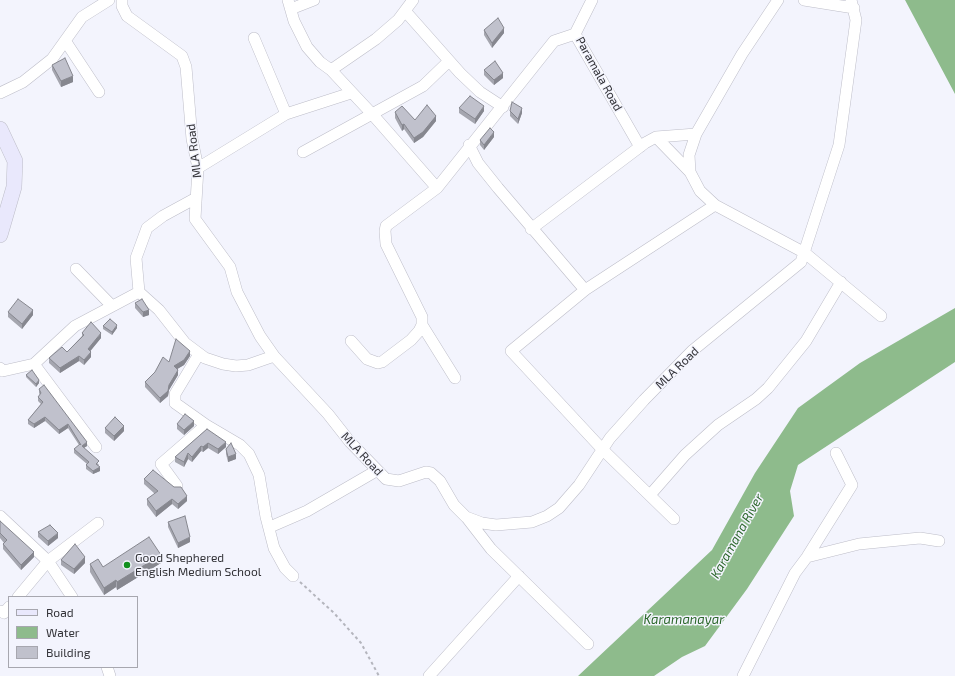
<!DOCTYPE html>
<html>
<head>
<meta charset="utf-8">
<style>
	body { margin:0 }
	#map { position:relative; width:955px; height:676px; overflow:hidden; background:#f3f4fd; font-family:"Exo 2",sans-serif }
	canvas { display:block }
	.legend { position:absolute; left:8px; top:596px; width:130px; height:72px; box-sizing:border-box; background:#f3f4fd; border:1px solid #a7a7af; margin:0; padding:5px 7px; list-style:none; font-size:12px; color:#343439 }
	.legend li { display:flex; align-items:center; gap:8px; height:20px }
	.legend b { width:20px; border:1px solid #a7a7af }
</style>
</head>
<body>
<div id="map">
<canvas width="955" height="676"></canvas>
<ul class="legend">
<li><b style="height:5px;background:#e9e8fc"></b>Road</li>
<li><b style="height:11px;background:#8ebb8c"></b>Water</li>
<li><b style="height:11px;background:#c0c1cc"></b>Building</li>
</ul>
</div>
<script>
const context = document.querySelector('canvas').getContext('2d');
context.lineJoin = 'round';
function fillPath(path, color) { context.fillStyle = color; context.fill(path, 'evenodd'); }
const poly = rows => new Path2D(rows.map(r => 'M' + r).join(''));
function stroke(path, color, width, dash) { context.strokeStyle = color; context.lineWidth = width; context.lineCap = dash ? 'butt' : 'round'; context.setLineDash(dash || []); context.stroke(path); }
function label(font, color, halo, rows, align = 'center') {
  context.font = font + ' "Exo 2",sans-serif'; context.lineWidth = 3; context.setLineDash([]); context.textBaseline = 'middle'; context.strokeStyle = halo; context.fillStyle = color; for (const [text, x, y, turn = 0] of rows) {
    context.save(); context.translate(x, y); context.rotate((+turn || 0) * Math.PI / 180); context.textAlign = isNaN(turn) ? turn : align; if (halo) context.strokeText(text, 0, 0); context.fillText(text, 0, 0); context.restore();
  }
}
fillPath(poly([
	[905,0,955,0,955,94],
	[955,308,955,362,798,465,790,491,794,516,747,589,705,646,682,657,654,676,578,676,712,550,755,473,798,408,860,363]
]), '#8ebb8c');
const street = poly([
	[122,0,122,6,127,16,182,56,186,67,192,139,198,168,195,219,230,267,237,292,260,336,274,356,328,414,350,442,386,479,399,481,426,472,431,473,440,481,454,505,466,517,482,523,496,525,532,522,547,516,559,508,579,485,610,438,644,400,692,351,801,262,839,145,856,20,851,0],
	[288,0,294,21,307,47,320,62,331,70,373,115,437,188],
	[592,0,575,34,640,147],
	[778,0,742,54,696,134,689,155,690,172,700,191,715,205,805,253,881,316],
	[804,0,854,8],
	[291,9,314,0],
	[406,12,460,73,480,92,503,107],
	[254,38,286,114],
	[66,42,99,92],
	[331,70,376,39,398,20,413,0],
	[0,93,23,82,52,59,82,17,109,0],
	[656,137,690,172],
	[469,145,478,163,498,188,585,290],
	[303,152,423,86,449,61],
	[198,168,286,114,351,93],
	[531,229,645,143,656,137,696,134],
	[76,269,112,306],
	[139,292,136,258,147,228,163,216,196,198],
	[422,325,455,378],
	[351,341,367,359,378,363,382,362,411,340,419,331,422,325,422,317,386,244,385,231,386,226,437,188,554,41,575,34],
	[199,354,175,394,175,403,206,425,240,445,249,454,259,475,266,517,274,548,285,568,293,576],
	[34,364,96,447],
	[0,368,3,371,34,364,75,326,139,292,159,310,185,343,205,358,223,364,236,366,248,365,274,356],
	[177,486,161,464,206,425],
	[650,495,685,455,718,425,756,399,768,388,806,341,841,282],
	[0,516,48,561,72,597],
	[467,518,491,549,588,644],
	[674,519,602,449,511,351,585,290,715,205],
	[270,527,307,511,376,471],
	[807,557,859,544,920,538,939,541],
	[18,597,48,561,98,523],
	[0,611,4,613,9,607],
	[107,667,110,676],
	[429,676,519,576],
	[743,676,795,573,807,557,852,485,836,453]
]);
const secondary = poly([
	[0,129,15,161,14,187,0,235]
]);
stroke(street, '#bdbdc8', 12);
stroke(secondary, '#bdbdc8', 16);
stroke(poly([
	[300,582,334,613,361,643,379,676]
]), '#b4b5bd', 2, [3, 3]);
stroke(street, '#fff', 11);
stroke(secondary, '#e9e8fc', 15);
fillPath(poly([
	[484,30,504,33,492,48,484,35],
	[52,65,73,82,61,87,52,70],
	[484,70,503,78,494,85,484,75],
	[459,108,484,111,475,124,459,113],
	[510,111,522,113,518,124,510,116],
	[395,112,415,120,436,121,423,137,414,143,404,129,402,131,395,118],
	[494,137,484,150,480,145,480,140],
	[135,303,149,315,143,317,135,308],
	[8,312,33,315,22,329,8,317],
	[103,326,117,328,112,335,103,329],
	[82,333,101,338,90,351,91,357,84,365,79,361,60,373,49,363,49,358,67,352,82,336],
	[190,356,184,365,177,369,178,375,169,390,168,396,160,403,145,387,145,382,169,362],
	[26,375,39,383,36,387,26,377],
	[39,389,87,446,84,448,99,465,98,466,100,471,93,474,86,469,86,465,87,464,74,453,74,449,79,445,68,428,59,434,45,421,34,428,28,424,28,420,41,404,38,401,38,397,40,395,39,393],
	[177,424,194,426,184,435,177,429],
	[105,428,124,431,114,441,105,433],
	[207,429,226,447,218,454,208,448,203,452,201,451,192,462,188,459,184,467,175,462,175,457],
	[226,449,236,459,228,462,226,454],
	[144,479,187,501,178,509,172,504,156,517,147,505,147,499,155,494,144,484],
	[0,521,34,557,21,570,3,549,3,544,4,543,0,538],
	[168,522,190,542,178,548,168,527],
	[38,532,58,538,48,546,38,537],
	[61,560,85,563,74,574,61,565],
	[161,563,117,590,116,587,104,595,90,572,90,564,103,567]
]), '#a5a6af');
fillPath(poly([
	[504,28,504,33,492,48,492,43],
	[503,73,503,78,494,85,494,80],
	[73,76,73,82,61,87,61,81],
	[484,106,484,111,475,124,475,119],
	[522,108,522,113,518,124,518,119],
	[436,116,436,121,423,137,414,143,414,138],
	[404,124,404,129,402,131,402,125],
	[494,132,494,137,484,150,484,145],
	[33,310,33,315,22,329,22,324],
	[149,310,149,315,143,317,143,312],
	[117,325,117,328,112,335,112,332],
	[101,333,101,338,88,354,88,349],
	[190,351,190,356,184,365,174,371,174,366],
	[91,352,91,357,84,365,84,360],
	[79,356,79,361,60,373,60,368],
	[178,370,178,375,169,390,168,396,160,403,160,398,169,385],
	[39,380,39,383,36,387,36,384],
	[45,417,45,421,34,428,34,424],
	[194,421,194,426,184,435,184,430],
	[68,424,68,428,59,434,59,430],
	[124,426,124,431,114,441,114,436],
	[87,442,87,446,82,449,82,446],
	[226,442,226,447,218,454,218,449],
	[208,443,208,448,203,452,203,447],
	[201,446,201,451,192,462,192,457],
	[188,453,188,459,184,467,184,462],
	[236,454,236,459,228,462,228,457],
	[100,467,100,471,93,474,93,471],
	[187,496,187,501,178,509,178,504],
	[172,499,172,504,156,517,156,511],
	[58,533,58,538,48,546,48,541],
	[190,537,190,542,178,548,178,543],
	[34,552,34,557,21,570,21,565],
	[161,555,161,563,117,590,117,582],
	[85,557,85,563,74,574,74,569],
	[116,580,116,587,104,595,104,588]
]), '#86878f');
const building = poly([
	[498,18,504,28,492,43,484,30,498,18],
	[65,58,73,76,61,81,52,65,65,58],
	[495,61,503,73,494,80,484,70,495,61],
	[470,96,484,106,475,119,459,108,470,96],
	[512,102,522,108,518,119,510,111,512,102],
	[427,105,436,116,423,132,414,138,404,124,402,125,395,112,402,106,415,120,427,105],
	[490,128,494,132,484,145,480,140,490,128],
	[18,299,33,310,22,324,8,312,18,299],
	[142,299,149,310,143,312,135,303,142,299],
	[110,319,117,325,112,332,103,326,110,319],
	[91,322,101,333,88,349,91,352,84,360,79,356,60,368,49,358,62,347,67,352,84,335,82,333,91,322],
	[176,339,190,351,184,360,174,366,178,370,169,385,168,391,160,398,145,382,155,372,163,357,169,362,176,339],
	[32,370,39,380,36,384,26,375,32,370],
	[44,385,87,442,82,446,99,461,96,464,100,467,93,471,86,465,89,462,74,449,80,444,81,445,68,424,59,430,45,417,34,424,28,420,43,402,38,397,41,393,39,389,44,385],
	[185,414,194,421,184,430,177,424,185,414],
	[115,417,124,426,114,436,105,428,115,417],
	[207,429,226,442,218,449,208,443,203,447,201,446,192,457,188,453,184,462,175,457,207,429],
	[231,443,236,454,228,457,226,449,231,443],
	[153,470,174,487,181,487,187,496,178,504,172,499,156,511,147,499,158,491,144,479,153,470],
	[185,516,190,537,178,543,168,522,185,516],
	[0,521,34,552,21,565,3,544,7,540,0,533,0,521],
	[50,525,58,533,48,541,38,532,50,525],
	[149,537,161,555,117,582,116,580,104,588,90,564,98,559,103,567,149,537],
	[75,544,85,557,74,569,61,560,75,544]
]);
fillPath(building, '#c0c1cc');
stroke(building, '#86878f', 1);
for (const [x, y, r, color] of [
	[127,565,4,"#118f1d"]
]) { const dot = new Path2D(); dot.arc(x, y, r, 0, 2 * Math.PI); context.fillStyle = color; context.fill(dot); stroke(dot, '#f3f4fd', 1.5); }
label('12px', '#343439', '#f3f4fd', [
	["Paramala Road",599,74,61],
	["MLA Road",194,151,-97],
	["MLA Road",677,368,-44],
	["MLA Road",362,454,47]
]);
label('12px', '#343439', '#f3f4fd', [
	["Good Shephered",135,558],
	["English Medium School",135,572]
], 'left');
label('italic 13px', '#2b672b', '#f3f4fd', [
	["Karamana River",737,536,-61],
	["Karamanayar",684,620]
]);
</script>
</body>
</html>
